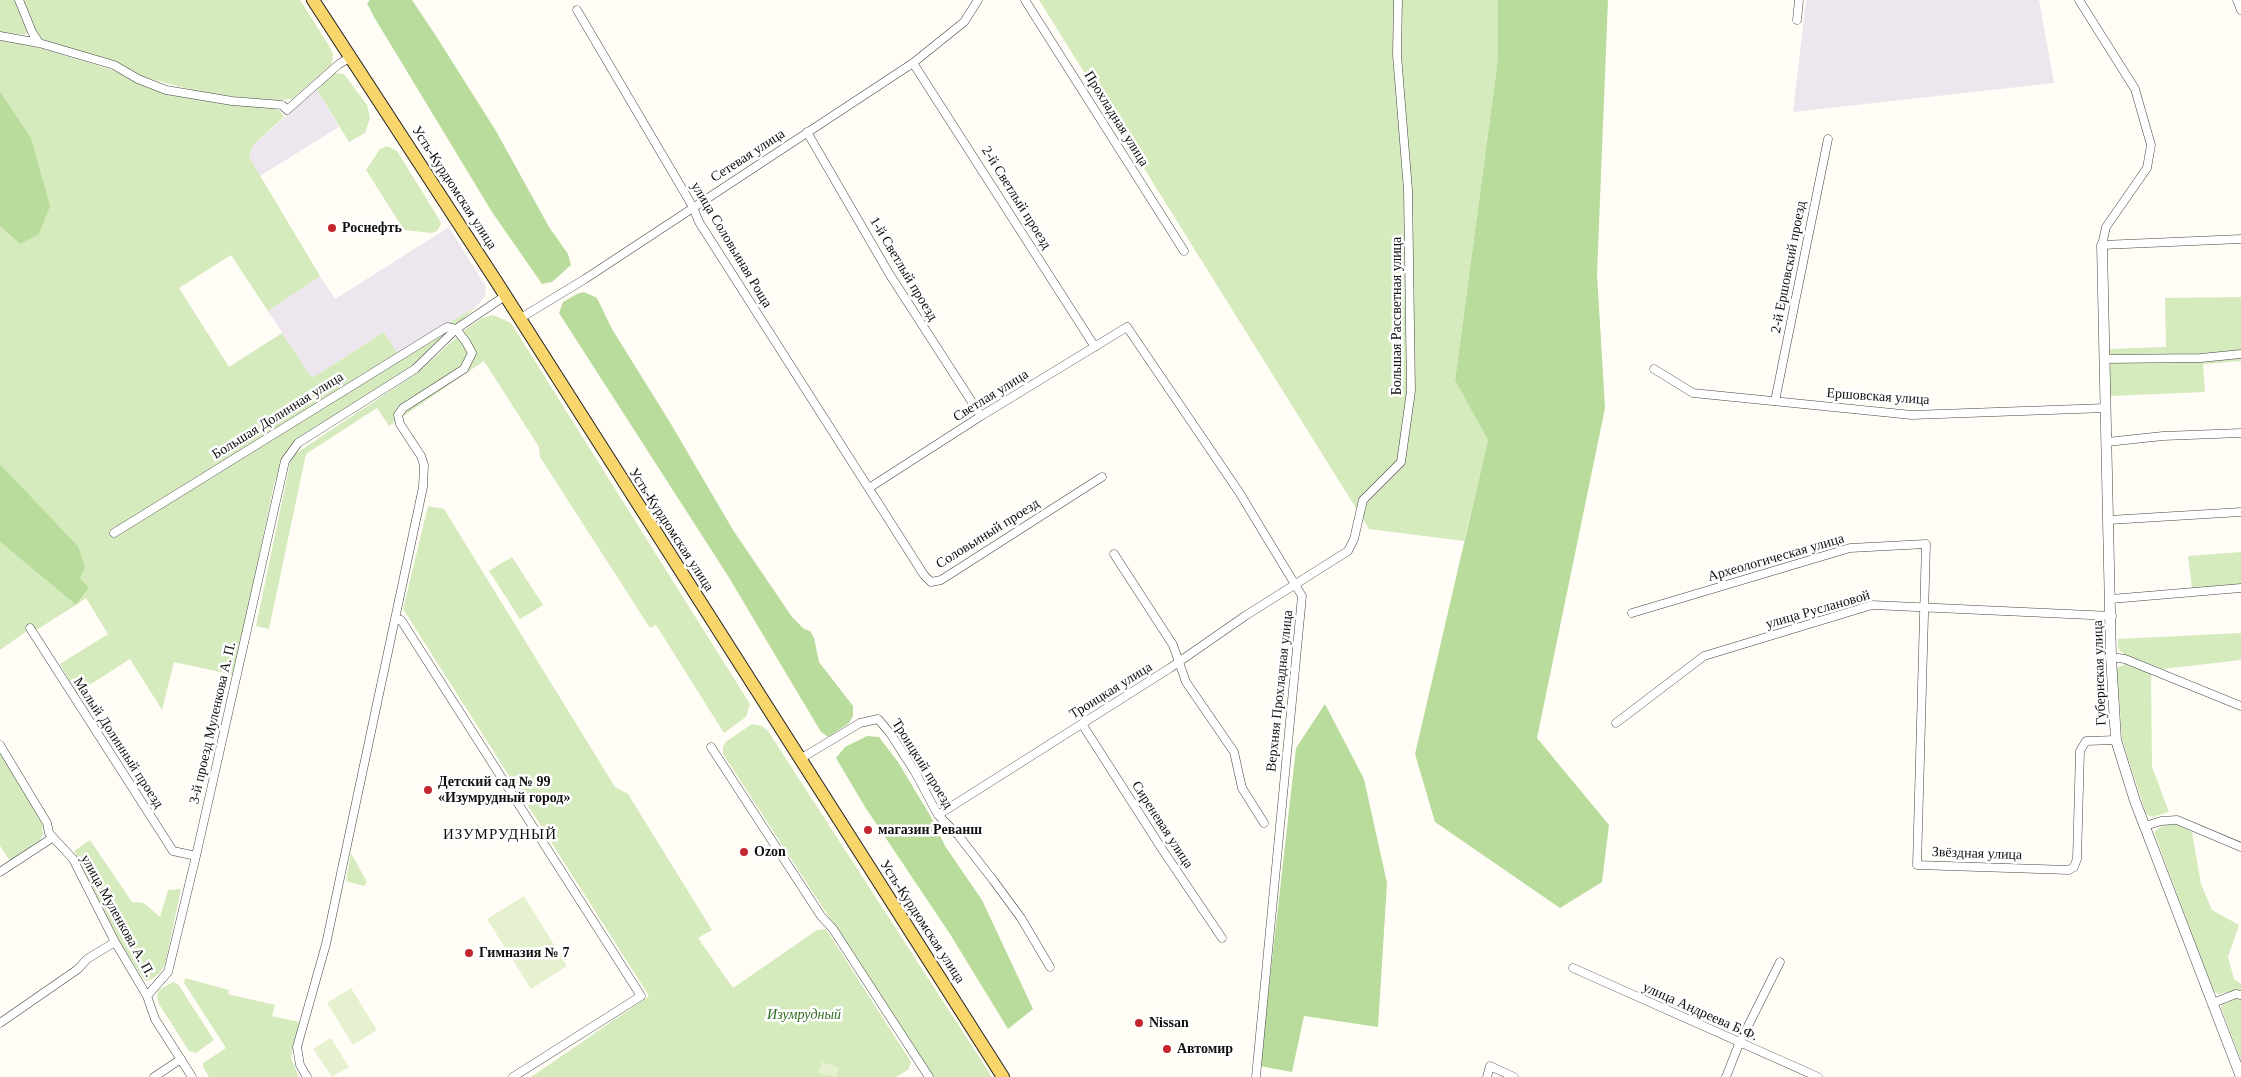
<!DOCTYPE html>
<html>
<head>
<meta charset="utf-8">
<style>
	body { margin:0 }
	canvas { display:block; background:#fffdf5 }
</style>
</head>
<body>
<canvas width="2241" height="1077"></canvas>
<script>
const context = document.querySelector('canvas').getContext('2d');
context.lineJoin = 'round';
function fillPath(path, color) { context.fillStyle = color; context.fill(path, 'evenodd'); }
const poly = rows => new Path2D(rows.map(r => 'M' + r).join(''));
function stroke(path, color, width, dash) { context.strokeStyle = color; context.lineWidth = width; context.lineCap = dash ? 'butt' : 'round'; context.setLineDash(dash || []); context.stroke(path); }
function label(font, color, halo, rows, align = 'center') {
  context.font = font + ' Georgia,serif'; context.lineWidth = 5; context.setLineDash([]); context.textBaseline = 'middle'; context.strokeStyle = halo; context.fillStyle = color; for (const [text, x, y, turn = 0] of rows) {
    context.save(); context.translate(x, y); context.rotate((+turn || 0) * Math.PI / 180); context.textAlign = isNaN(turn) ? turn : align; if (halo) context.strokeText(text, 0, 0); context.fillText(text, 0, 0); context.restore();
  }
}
fillPath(poly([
	[1806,0,2039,0,2054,83,1793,112],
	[317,90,339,127,260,176,249,157,253,145],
	[449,227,486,287,485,296,476,307,397,353,384,332,312,378,268,311,320,276,335,299]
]), '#eee6ef');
fillPath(poly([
	[0,0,16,0,27,32,26,35,0,32],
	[23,0,300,0,328,44,333,54,332,64,292,99,268,101,199,92,140,76,115,61,52,44,42,39,35,30],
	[1039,0,1498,0,1498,59,1455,379,1488,440,1464,541,1369,529],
	[0,40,37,47,112,70,163,92,231,105,269,107,280,111,284,117,253,145,249,157,320,276,268,311,231,255,179,288,229,367,282,333,312,378,384,332,397,353,476,307,411,367,289,448,283,459,274,484,234,675,174,662,162,710,130,659,77,693,60,664,108,634,86,598,76,605,38,629,27,631,0,650,0,542,76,605,89,588,80,578,78,546,0,464,0,226,20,244,31,138,0,91],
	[334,73,344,74,367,105,370,118,365,133,349,142,317,90],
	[387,146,397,151,439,219,441,224,437,231,432,233,404,230,366,170,380,149],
	[2241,297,2241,361,2203,364,2205,392,2110,396,2109,349,2166,347,2165,298],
	[493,315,511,323,750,704,746,717,724,733,656,625,650,628,540,457,539,447,484,361,389,426,377,408,306,454,269,629,256,626,290,463,295,454,417,373,466,329,482,318],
	[428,506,444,509,615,787,628,794,712,930,698,938,733,988,817,930,826,929,911,1062,908,1070,896,1077,531,1077,649,996,403,609],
	[2241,552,2241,584,2192,588,2188,556],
	[512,557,543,605,520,619,489,571],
	[2241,633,2241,660,2163,669,2125,655,2118,648,2118,639],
	[2127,663,2151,673,2152,767,2169,812,2152,817,2146,814,2122,739,2117,668],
	[752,724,762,726,768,731,992,1077,933,1077,723,754,723,746,727,741],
	[0,739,48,822,42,826,43,835,40,840,10,861,0,846],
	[2163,825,2177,825,2192,832,2201,884,2212,910,2239,925,2228,957,2234,979,2241,984,2241,990,2218,994,2213,991,2154,832],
	[90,840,132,902,144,903,160,917,168,890,181,889,165,964,160,973,150,980,146,981,142,977,119,940,74,851],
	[351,853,367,882,364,886,346,881],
	[185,978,229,990,228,994,275,1005,272,1016,299,1022,291,1058,299,1077,209,1077,203,1067,203,1063,226,1048,184,983],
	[173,982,178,984,214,1040,196,1053,189,1051,159,1004,157,996,159,990],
	[2238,998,2241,999,2241,1061,2221,1007,2222,1005]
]), '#d5ebbd');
fillPath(poly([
	[370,0,412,0,436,36,496,131,549,227,568,254,571,265,552,282,542,284,492,212,374,17,367,3],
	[1498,0,1608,0,1597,274,1605,408,1537,738,1609,825,1602,882,1560,908,1435,822,1415,754,1488,440,1455,380,1498,59],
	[0,91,31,138,50,206,39,234,20,244,0,226],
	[584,292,597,298,612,329,671,424,733,530,792,617,804,629,810,631,814,638,819,662,853,706,853,716,849,723,828,737,821,732,728,576,559,313,563,302,577,294],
	[0,464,78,546,85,567,80,578,89,588,76,605,0,542],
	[1325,704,1364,779,1387,883,1378,1027,1304,1016,1292,1072,1260,1066,1296,748],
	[867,736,879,737,898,762,934,822,945,846,982,900,1033,1009,1008,1029,950,934,865,807,836,758,845,747]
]), '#b9dc9c');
fillPath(poly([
	[524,896,567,966,531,989,487,919],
	[351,988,377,1030,353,1045,327,1003],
	[331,1038,349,1067,332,1077,313,1049],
	[822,1062,839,1068,836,1077,818,1073]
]), '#e6f2cf');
const minor = poly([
	[19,0,32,32,39,43],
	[1025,0,1184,251],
	[2079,0,2135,89,2151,145,2147,168,2106,227,2102,245,2241,239],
	[2237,0,2241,10],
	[577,10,693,207,699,222,924,575,931,582,941,580,1102,477],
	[1797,20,1799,0],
	[0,36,39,43,114,65,138,79,166,90,232,101,282,105,287,110,339,64,351,57],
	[913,63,1095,347],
	[807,132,890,275,981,416],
	[519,319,585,279,913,63,964,22,978,0],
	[2105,359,2201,358,2241,354],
	[1654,369,1693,393,1912,415,2106,408],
	[1775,401,1828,139],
	[2107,442,2163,436,2241,433],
	[869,488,981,416,1127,327,1239,492,1302,596,1256,1077],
	[2109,520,2241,512],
	[114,533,447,327,456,329,466,342,472,353,464,369,403,408,398,415,400,424,421,456,424,465,423,487,326,944,297,1047,300,1065,307,1077],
	[1114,554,1173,645,1186,682,1234,752,1242,788,1264,823],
	[2111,599,2241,588],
	[1632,613,1850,548,1926,544,1917,865,2069,870,2074,867,2077,859,2080,751,2086,741,2116,740],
	[395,619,401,620,641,996,513,1077],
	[30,628,173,851,196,856],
	[2111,657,2125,659,2241,706],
	[1616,723,1704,656,1872,605,2112,616],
	[1082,724,1162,849,1222,938],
	[0,745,47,823,49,833,73,859,115,942,147,996,155,1019,192,1077],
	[711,747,821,916,833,929,929,1077],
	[800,759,860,723,878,719,890,733,915,772,938,815,958,835,993,880,1021,918,1050,967],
	[938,815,1170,668,1245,616,1348,551,1354,539,1363,500,1401,462,1411,391,1408,190,1397,55,1398,0],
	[2145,826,2161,821,2177,820,2241,847],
	[0,872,52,838],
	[1573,968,1818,1077],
	[147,996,168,972,196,856,285,461,298,443,415,369,456,329,505,296],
	[2213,1003,2236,994,2241,995],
	[0,1023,78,969,87,959,115,942],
	[154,1077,181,1059],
	[1487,1077,1490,1066,1514,1077],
	[1726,1077,1739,1044,1780,962]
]);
const tertiary = poly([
	[2102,245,2111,657,2116,740,2135,801,2241,1077]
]);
const primary = poly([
	[313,0,496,281,1003,1077]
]);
stroke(minor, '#444', 9);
stroke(tertiary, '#444', 11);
stroke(primary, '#222', 14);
stroke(minor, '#fff', 8);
stroke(tertiary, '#fff', 10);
stroke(primary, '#f9d66b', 12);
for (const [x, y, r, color] of [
	[332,228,5,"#c4262e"],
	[428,790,5,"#c4262e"],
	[868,830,5,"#c4262e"],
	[744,852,5,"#c4262e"],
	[469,953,5,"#c4262e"],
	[1139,1023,5,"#c4262e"],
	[1167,1049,5,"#c4262e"]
]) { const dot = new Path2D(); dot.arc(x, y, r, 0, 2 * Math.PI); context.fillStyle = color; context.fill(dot); stroke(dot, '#fff', 2); }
label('14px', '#111', '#fff', [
	["Прохладная улица",1116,119,58],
	["Сетевая улица",748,156,-33],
	["Усть-Курдюмская улица",454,188,57],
	["2-й Светлый проезд",1016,198,58],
	["улица Соловьиная Роща",731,245,59],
	["2-й Ершовский проезд",1789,267,-79],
	["1-й Светлый проезд",903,269,59],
	["Большая Рассветная улица",1397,316,-90],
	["Светлая улица",991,396,-32],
	["Ершовская улица",1878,397,4],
	["Большая Долинная улица",278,416,-32],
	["Усть-Курдюмская улица",671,530,57],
	["Соловьиный проезд",988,534,-32],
	["Археологическая улица",1776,558,-16],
	["улица Руслановой",1818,610,-16],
	["Губернская улица",2100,673,-92],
	["Троицкая улица",1111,691,-32],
	["Верхняя Прохладная улица",1280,691,-84],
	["3-й проезд Муленкова А. П.",213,723,-77],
	["Малый Долинный проезд",118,743,57],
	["Троицкий проезд",922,764,58],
	["Сиреневая улица",1162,825,57],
	["Звёздная улица",1977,854,2],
	["улица Муленкова А. П.",117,916,61],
	["Усть-Курдюмская улица",922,922,57],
	["улица Андреева Б.Ф.",1700,1012,24]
]);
label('bold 14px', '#111', '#fff', [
	["Роснефть",342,228],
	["Детский сад № 99",438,782],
	["«Изумрудный город»",438,798],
	["магазин Реванш",878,830],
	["Ozon",754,852],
	["Гимназия № 7",479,953],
	["Nissan",1149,1023],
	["Автомир",1177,1049]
], 'left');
label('italic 14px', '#2f6b1f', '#fff', [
	["Изумрудный",804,1015]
]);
context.letterSpacing = '1px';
label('15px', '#111', '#fff', [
	["ИЗУМРУДНЫЙ",500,835]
]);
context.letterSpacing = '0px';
</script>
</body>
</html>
